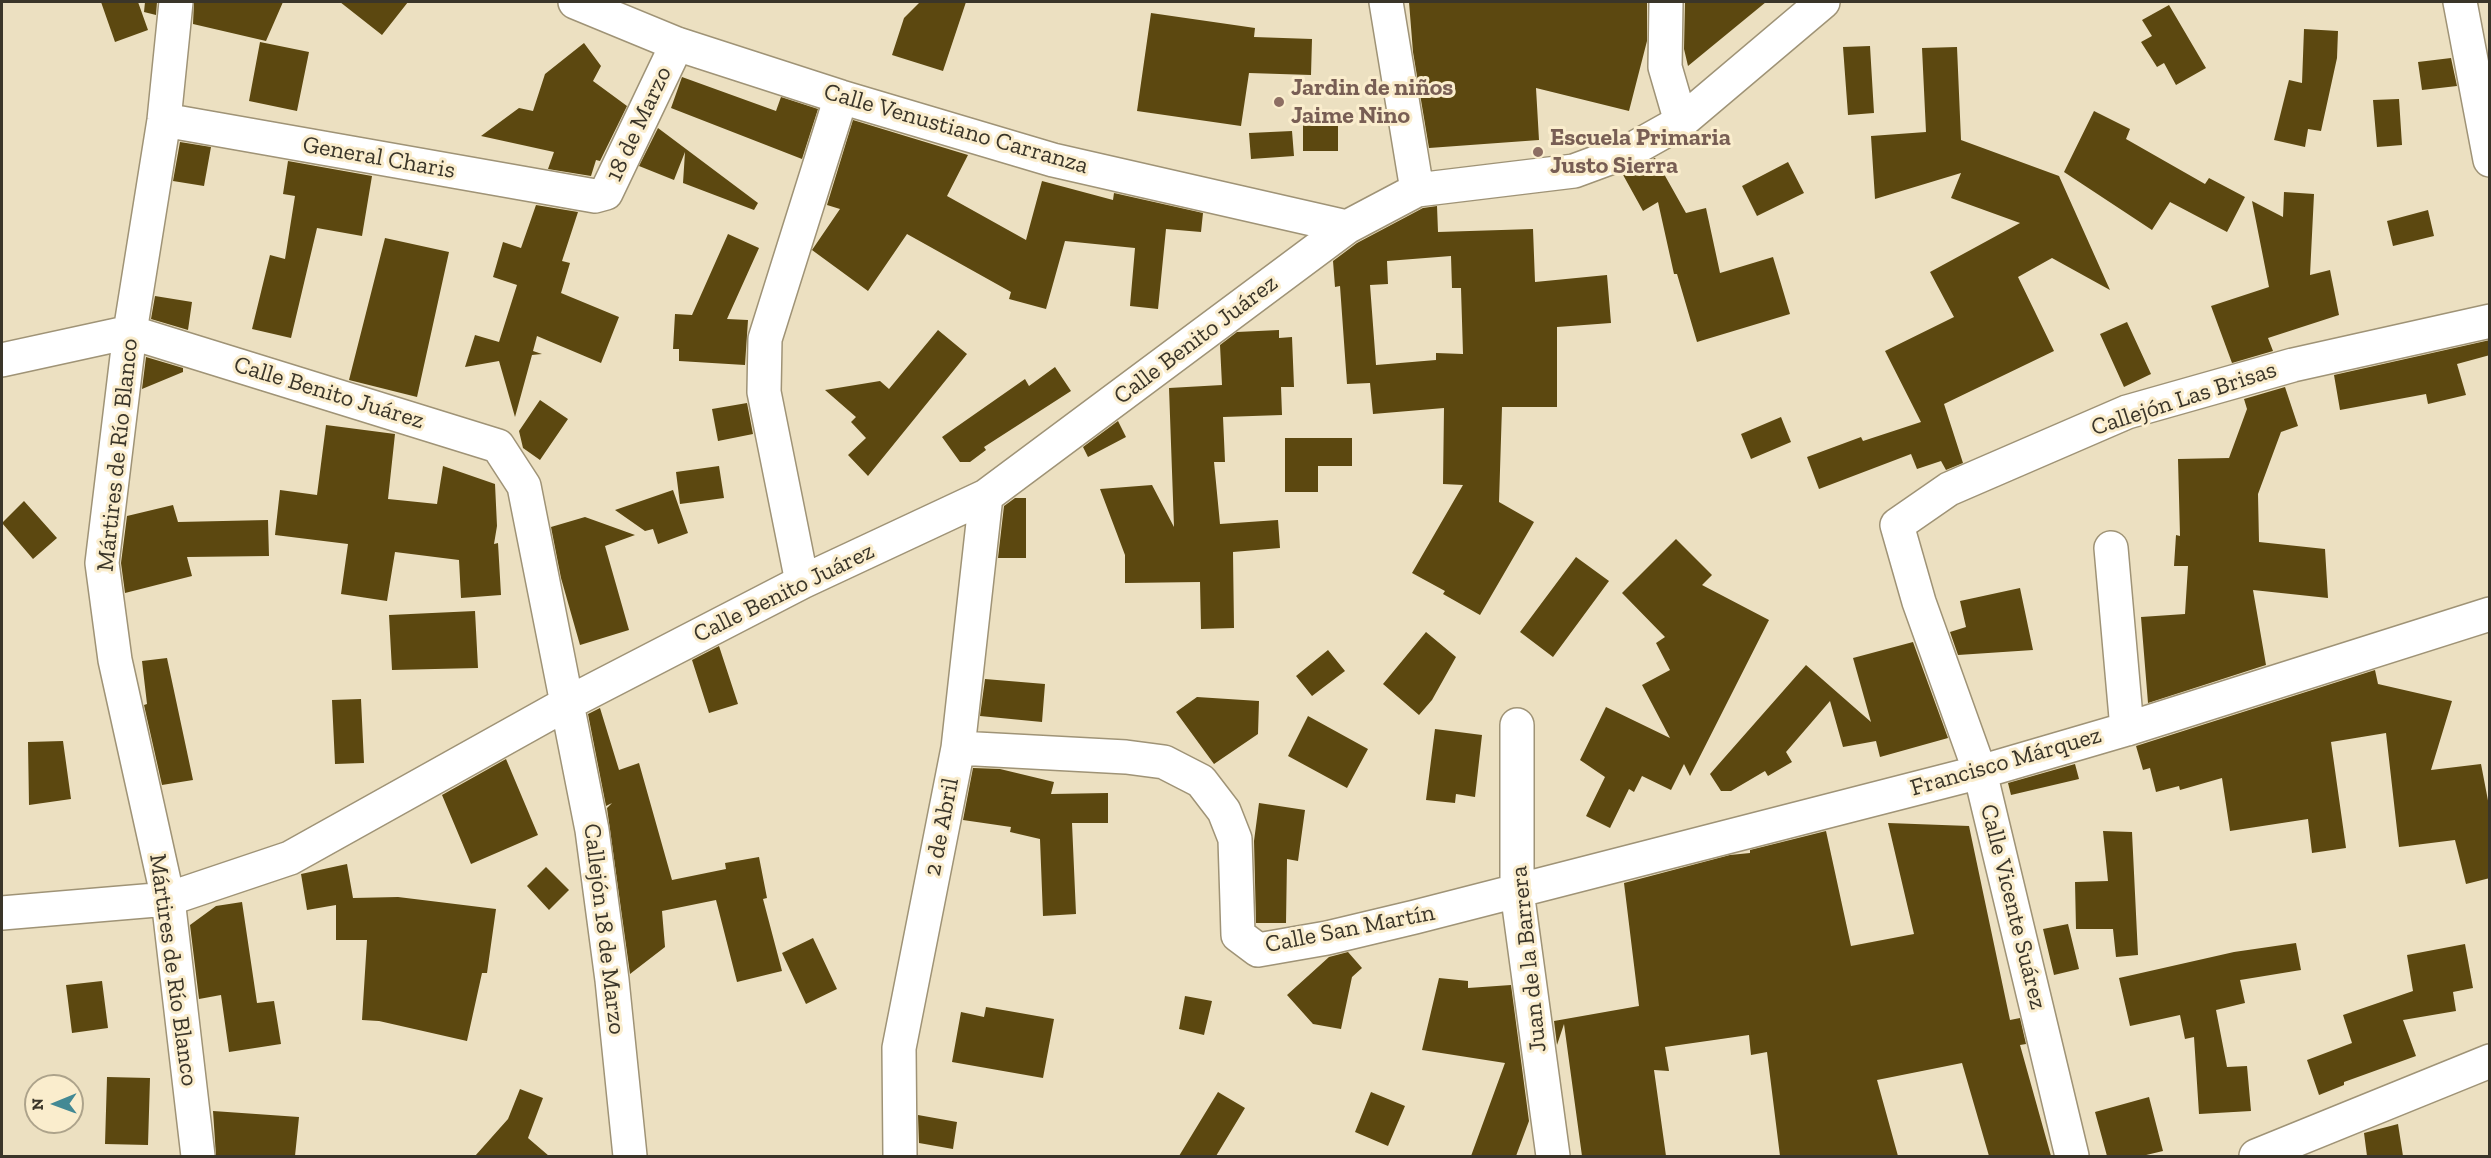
<!DOCTYPE html>
<html>
<head>
<meta charset="utf-8">
<style>
	body { margin:0 }
	#map { position:relative; width:2491px; height:1158px; overflow:hidden; background:#ece0c1; font-family:"Zilla Slab",serif }
	canvas { display:block }
	.frame { position:absolute; inset:0; border:3px solid #3a3529; pointer-events:none }
	.north { position:absolute; left:24px; top:1074px; width:60px; height:60px; box-sizing:border-box; background:#faedcd; border:2px solid #ada38b; border-radius:50%; rotate:269deg; font-size:16px; font-weight:700; line-height:24px; text-align:center; color:#3a3529 }
	.north::after { content:''; display:block; margin:auto; width:21px; height:27px; background:#438994; clip-path:polygon(50% 0,100% 100%,50% 72%,0 100%) }
</style>
</head>
<body>
<div id="map">
<canvas width="2491" height="1158"></canvas>
<div class="frame"></div>
<div class="north">N</div>
</div>
<script>
const context = document.querySelector('canvas').getContext('2d');
context.lineJoin = 'round';
function fillPath(path, color) { context.fillStyle = color; context.fill(path, 'evenodd'); }
const poly = rows => new Path2D(rows.map(r => 'M' + r).join(''));
function stroke(path, color, width, dash) { context.strokeStyle = color; context.lineWidth = width; context.lineCap = dash ? 'butt' : 'round'; context.setLineDash(dash || []); context.stroke(path); }
function label(font, color, halo, rows, align = 'center') {
  context.font = font + ' "Zilla Slab",serif'; context.lineWidth = 6; context.setLineDash([]); context.textBaseline = 'middle'; context.strokeStyle = halo; context.fillStyle = color; for (const [text, x, y, turn = 0] of rows) {
    context.save(); context.translate(x, y); context.rotate((+turn || 0) * Math.PI / 180); context.textAlign = isNaN(turn) ? turn : align; if (halo) context.strokeText(text, 0, 0); context.fillText(text, 0, 0); context.restore();
  }
}
fillPath(poly([
	[101,2,138,2,148,30,115,42],
	[145,2,157,2,156,15,144,12],
	[194,2,283,2,266,41,193,24],
	[340,2,408,2,382,35],
	[920,2,966,2,943,71,892,55,904,18],
	[1409,2,1647,2,1647,41,1629,111,1536,88,1539,140,1429,148,1413,52],
	[1685,2,1766,2,1688,66,1684,49],
	[2169,5,2206,68,2176,85,2164,63,2157,67,2141,42,2152,36,2142,20],
	[1151,13,1255,28,1254,37,1312,39,1311,75,1249,73,1241,126,1137,111],
	[2304,29,2338,31,2337,58,2321,131,2308,129,2305,147,2274,140,2289,80,2302,83],
	[260,42,309,52,297,111,249,101],
	[584,43,601,66,593,81,627,106,600,161,596,160,591,176,548,169,554,152,481,136,519,108,533,111,545,74],
	[1870,46,1874,113,1848,115,1843,47],
	[1957,47,1961,140,2059,176,2110,290,2052,258,2018,277,2054,351,1944,404,1963,463,1946,470,1941,461,1917,469,1911,454,1819,489,1807,457,1861,437,1863,441,1921,422,1885,351,1954,317,1930,272,2020,223,1951,198,1961,173,1875,199,1871,136,1926,132,1922,48],
	[2451,58,2457,86,2422,90,2418,62],
	[682,77,776,111,781,97,818,109,802,159,671,108],
	[2399,99,2402,145,2377,147,2373,100],
	[2094,111,2130,129,2126,139,2205,184,2209,178,2245,197,2227,232,2170,202,2152,230,2064,172],
	[1303,113,1338,114,1338,151,1303,151],
	[853,120,968,155,947,196,1026,240,1042,181,1113,200,1114,193,1203,213,1201,232,1166,229,1158,309,1130,306,1135,248,1065,241,1046,309,1009,299,1011,292,907,234,868,291,812,250,840,209,827,205],
	[658,128,758,203,754,210,683,183,685,152,674,180,639,166],
	[1292,131,1294,156,1251,159,1249,133],
	[180,142,211,147,204,186,173,181],
	[1655,158,1686,213,1706,208,1720,273,1773,257,1790,314,1697,342,1677,274,1674,274,1658,202,1643,211,1622,173],
	[288,161,372,176,362,236,317,228,291,338,252,329,270,255,285,259,295,196,283,194],
	[1788,162,1804,193,1757,216,1742,186],
	[2284,192,2314,194,2310,275,2330,270,2339,315,2268,338,2273,351,2232,363,2211,306,2269,287,2252,201,2283,217],
	[536,205,578,212,562,261,570,263,561,293,619,317,601,363,537,336,533,351,542,354,532,355,515,417,499,361,465,367,475,335,499,342,517,285,493,277,503,242,521,248],
	[1437,206,1438,232,1533,229,1535,282,1607,275,1611,323,1557,327,1557,407,1502,407,1499,502,1534,522,1480,615,1443,594,1445,591,1412,573,1463,485,1443,484,1444,408,1373,414,1370,383,1347,384,1340,286,1335,287,1333,261,1357,243,1423,208],
	[1451,256,1452,288,1461,288,1463,354,1436,353,1436,360,1376,365,1370,285,1388,284,1387,261],
	[2428,210,2434,236,2393,246,2387,221],
	[728,234,759,248,727,319,748,320,745,365,679,361,679,349,673,349,675,314,692,315],
	[385,238,449,252,417,397,349,380],
	[155,296,192,302,188,330,151,319],
	[2127,322,2151,374,2124,387,2100,334],
	[938,330,967,354,868,476,848,455,866,438,851,422,856,417,825,390,880,381,889,389],
	[1279,330,1279,338,1292,337,1294,387,1281,387,1282,415,1223,417,1225,462,1214,462,1220,524,1278,520,1280,548,1233,552,1234,628,1201,629,1200,582,1125,583,1125,555,1100,489,1152,485,1174,527,1169,388,1222,385,1220,345,1237,332],
	[2490,340,2490,355,2457,364,2466,395,2428,404,2426,394,2340,410,2334,375],
	[146,357,183,368,183,372,142,389],
	[1055,367,1071,391,984,447,986,450,970,462,960,462,942,437,1025,379,1029,386],
	[2285,387,2298,426,2281,432,2258,494,2259,542,2325,549,2328,598,2253,590,2266,665,2148,703,2141,617,2185,614,2188,566,2174,566,2176,535,2180,536,2178,459,2229,458,2247,409,2244,399],
	[540,400,568,419,540,460,523,448,519,431],
	[747,403,753,434,718,441,712,409],
	[1781,417,1791,442,1751,459,1741,434],
	[1118,421,1126,437,1088,457,1083,447],
	[326,425,395,434,388,499,437,504,443,466,495,484,497,526,494,544,498,543,501,595,461,598,459,560,395,552,387,601,341,594,348,544,275,535,280,490,317,495],
	[1285,438,1352,438,1352,466,1318,466,1318,492,1285,492],
	[719,466,724,498,680,504,676,472],
	[673,490,688,533,658,544,653,529,645,531,615,510],
	[1015,498,1026,498,1026,558,998,558,1004,506],
	[24,501,57,538,33,559,2,523],
	[173,505,178,522,268,520,269,556,187,557,192,576,125,593,121,563,127,516],
	[585,517,635,535,605,546,629,630,580,645,561,578,551,527],
	[1676,539,1712,575,1702,585,1769,620,1690,776,1684,764,1671,790,1642,776,1634,792,1629,789,1610,828,1586,816,1605,777,1580,760,1606,707,1670,738,1642,685,1670,670,1656,643,1665,637,1622,593],
	[1576,557,1609,581,1553,657,1520,632],
	[2020,588,2033,650,1958,655,1950,632,1966,627,1960,601],
	[475,611,478,668,392,670,389,615],
	[1426,632,1456,657,1432,700,1419,715,1383,684],
	[1913,642,1948,738,1880,757,1876,741,1843,747,1830,701,1786,752,1792,762,1768,776,1765,771,1731,791,1721,791,1710,774,1806,665,1871,722,1853,658],
	[719,646,738,704,709,713,692,660],
	[1328,650,1345,671,1312,696,1296,676],
	[167,658,193,780,162,785,144,705,147,704,142,661],
	[2375,670,2378,684,2452,701,2431,770,2481,764,2490,811,2490,878,2466,884,2455,840,2399,847,2386,733,2331,742,2346,848,2312,853,2308,819,2230,831,2222,778,2180,790,2179,786,2156,792,2150,768,2143,770,2136,746],
	[985,679,1045,684,1042,722,980,716],
	[1197,697,1259,701,1258,734,1214,764,1176,712],
	[361,699,364,763,335,764,332,700],
	[600,708,619,770,639,763,672,880,726,869,725,863,759,857,767,898,763,899,782,971,737,982,716,900,662,911,665,947,630,974,607,808,612,803,606,806,588,714],
	[1308,716,1368,749,1347,788,1288,756],
	[1435,729,1482,735,1475,797,1456,794,1455,803,1426,800],
	[63,741,71,799,29,805,28,742],
	[506,759,538,835,471,864,442,795],
	[2075,764,2079,779,2011,795,2008,783],
	[973,768,1000,769,1054,782,1051,794,1108,793,1108,823,1072,823,1076,914,1043,916,1040,839,1010,832,1011,827,963,820],
	[1259,803,1305,810,1298,861,1287,859,1286,923,1256,923,1254,841],
	[1888,823,1969,826,2010,1020,2020,1018,2026,1044,2020,1045,2051,1156,1989,1156,1962,1063,1877,1080,1898,1156,1780,1156,1767,1052,1751,1055,1749,1035,1665,1047,1669,1071,1654,1070,1666,1156,1582,1156,1564,1024,1557,1045,1554,1021,1639,1006,1624,883,1730,855,1750,853,1750,850,1826,831,1851,946,1914,934],
	[2103,831,2132,832,2138,955,2116,957,2113,929,2076,929,2075,882,2108,881],
	[347,864,353,898,398,897,496,909,487,973,482,973,467,1041,379,1021,362,1020,367,940,336,940,336,905,307,910,301,874],
	[546,867,569,890,549,910,527,886],
	[242,902,257,1003,274,1001,281,1044,229,1052,221,995,199,999,190,925,216,906],
	[2068,924,2079,969,2054,975,2043,929],
	[813,938,837,989,806,1004,782,953],
	[2296,943,2301,970,2240,980,2245,1003,2216,1010,2227,1067,2247,1066,2251,1111,2199,1114,2194,1037,2185,1039,2180,1015,2130,1026,2119,978,2234,952],
	[2465,944,2473,988,2453,992,2456,1011,2403,1020,2416,1056,2344,1082,2344,1085,2319,1095,2307,1060,2352,1043,2343,1015,2413,991,2407,955],
	[1348,952,1362,968,1352,977,1341,1029,1313,1024,1287,995,1329,957],
	[1439,978,1468,981,1468,988,1511,985,1529,1121,1516,1156,1471,1156,1505,1063,1422,1050],
	[102,981,108,1028,72,1033,66,985],
	[1185,996,1212,1001,1204,1035,1179,1029],
	[986,1007,1054,1019,1043,1078,952,1062,961,1012,984,1017],
	[107,1077,150,1078,148,1145,105,1144],
	[520,1089,543,1098,528,1138,549,1156,475,1156,508,1119],
	[1218,1092,1245,1108,1216,1156,1179,1156],
	[1371,1092,1405,1106,1388,1146,1355,1132],
	[2149,1097,2163,1151,2142,1156,2107,1156,2095,1112],
	[213,1111,299,1117,295,1156,216,1156],
	[918,1115,957,1122,953,1149,919,1143],
	[2398,1124,2403,1156,2367,1156,2364,1133]
]), '#5c4810');
const minor = poly([
	[176,2,164,120,130,332,102,563,115,660,168,899,198,1156],
	[575,2,677,44,841,97,1053,160,1347,227],
	[1386,2,1417,190],
	[1666,2,1665,67,1681,122],
	[2460,2,2490,160],
	[164,120,595,196,606,193,677,44],
	[2,360,130,332,498,446,524,486,592,830,612,980,630,1156],
	[2111,548,2127,729],
	[802,582,764,392,765,339,841,97],
	[1517,725,1517,891,1553,1156],
	[958,748,1126,757,1164,762,1201,781,1224,811,1235,839,1238,935,1258,950,1327,938,1415,917,1980,772,2127,729,2490,614],
	[2,913,168,899,290,858,566,704,802,582,986,496,1347,227,1417,190,1574,171,1631,150,1681,122,1823,2],
	[900,1156,899,1048,958,748,986,496],
	[2072,1156,1980,772,1919,602,1897,525,1949,489,2127,412,2293,365,2490,321],
	[2256,1156,2490,1061]
]);
stroke(minor, '#9f9376', 36);
stroke(minor, '#fff', 33);
for (const [x, y, r, color] of [
	[1279,102,6,"#8d6e63"],
	[1538,152,6,"#8d6e63"]
]) { const dot = new Path2D(); dot.arc(x, y, r, 0, 2 * Math.PI); context.fillStyle = color; context.fill(dot); stroke(dot, '#faedcd', 2); }
label('bold 24px', '#785e54', '#faedcd', [
	["Jardin de niños",1291,88],
	["Jaime Nino",1291,116],
	["Escuela Primaria",1550,138],
	["Justo Sierra",1550,166]
], 'left');
label('24px', '#3a3529', '#faedcd', [
	["18 de Marzo",639,124,-65],
	["Calle Venustiano Carranza",956,129,16],
	["General Charis",379,158,10],
	["Calle Benito Juárez",1196,340,-37],
	["Calle Benito Juárez",329,393,17],
	["Callejón Las Brisas",2184,399,-18],
	["Mártires de Río Blanco",118,455,-84],
	["Calle Benito Juárez",784,593,-26],
	["Francisco Márquez",2006,762,-16],
	["2 de Abril",942,827,-79],
	["Calle Vicente Suárez",2013,907,76],
	["Callejón 18 de Marzo",604,929,83],
	["Calle San Martín",1350,929,-11],
	["Juan de la Barrera",1529,959,-96],
	["Mártires de Río Blanco",173,970,82]
]);
</script>
</body>
</html>
